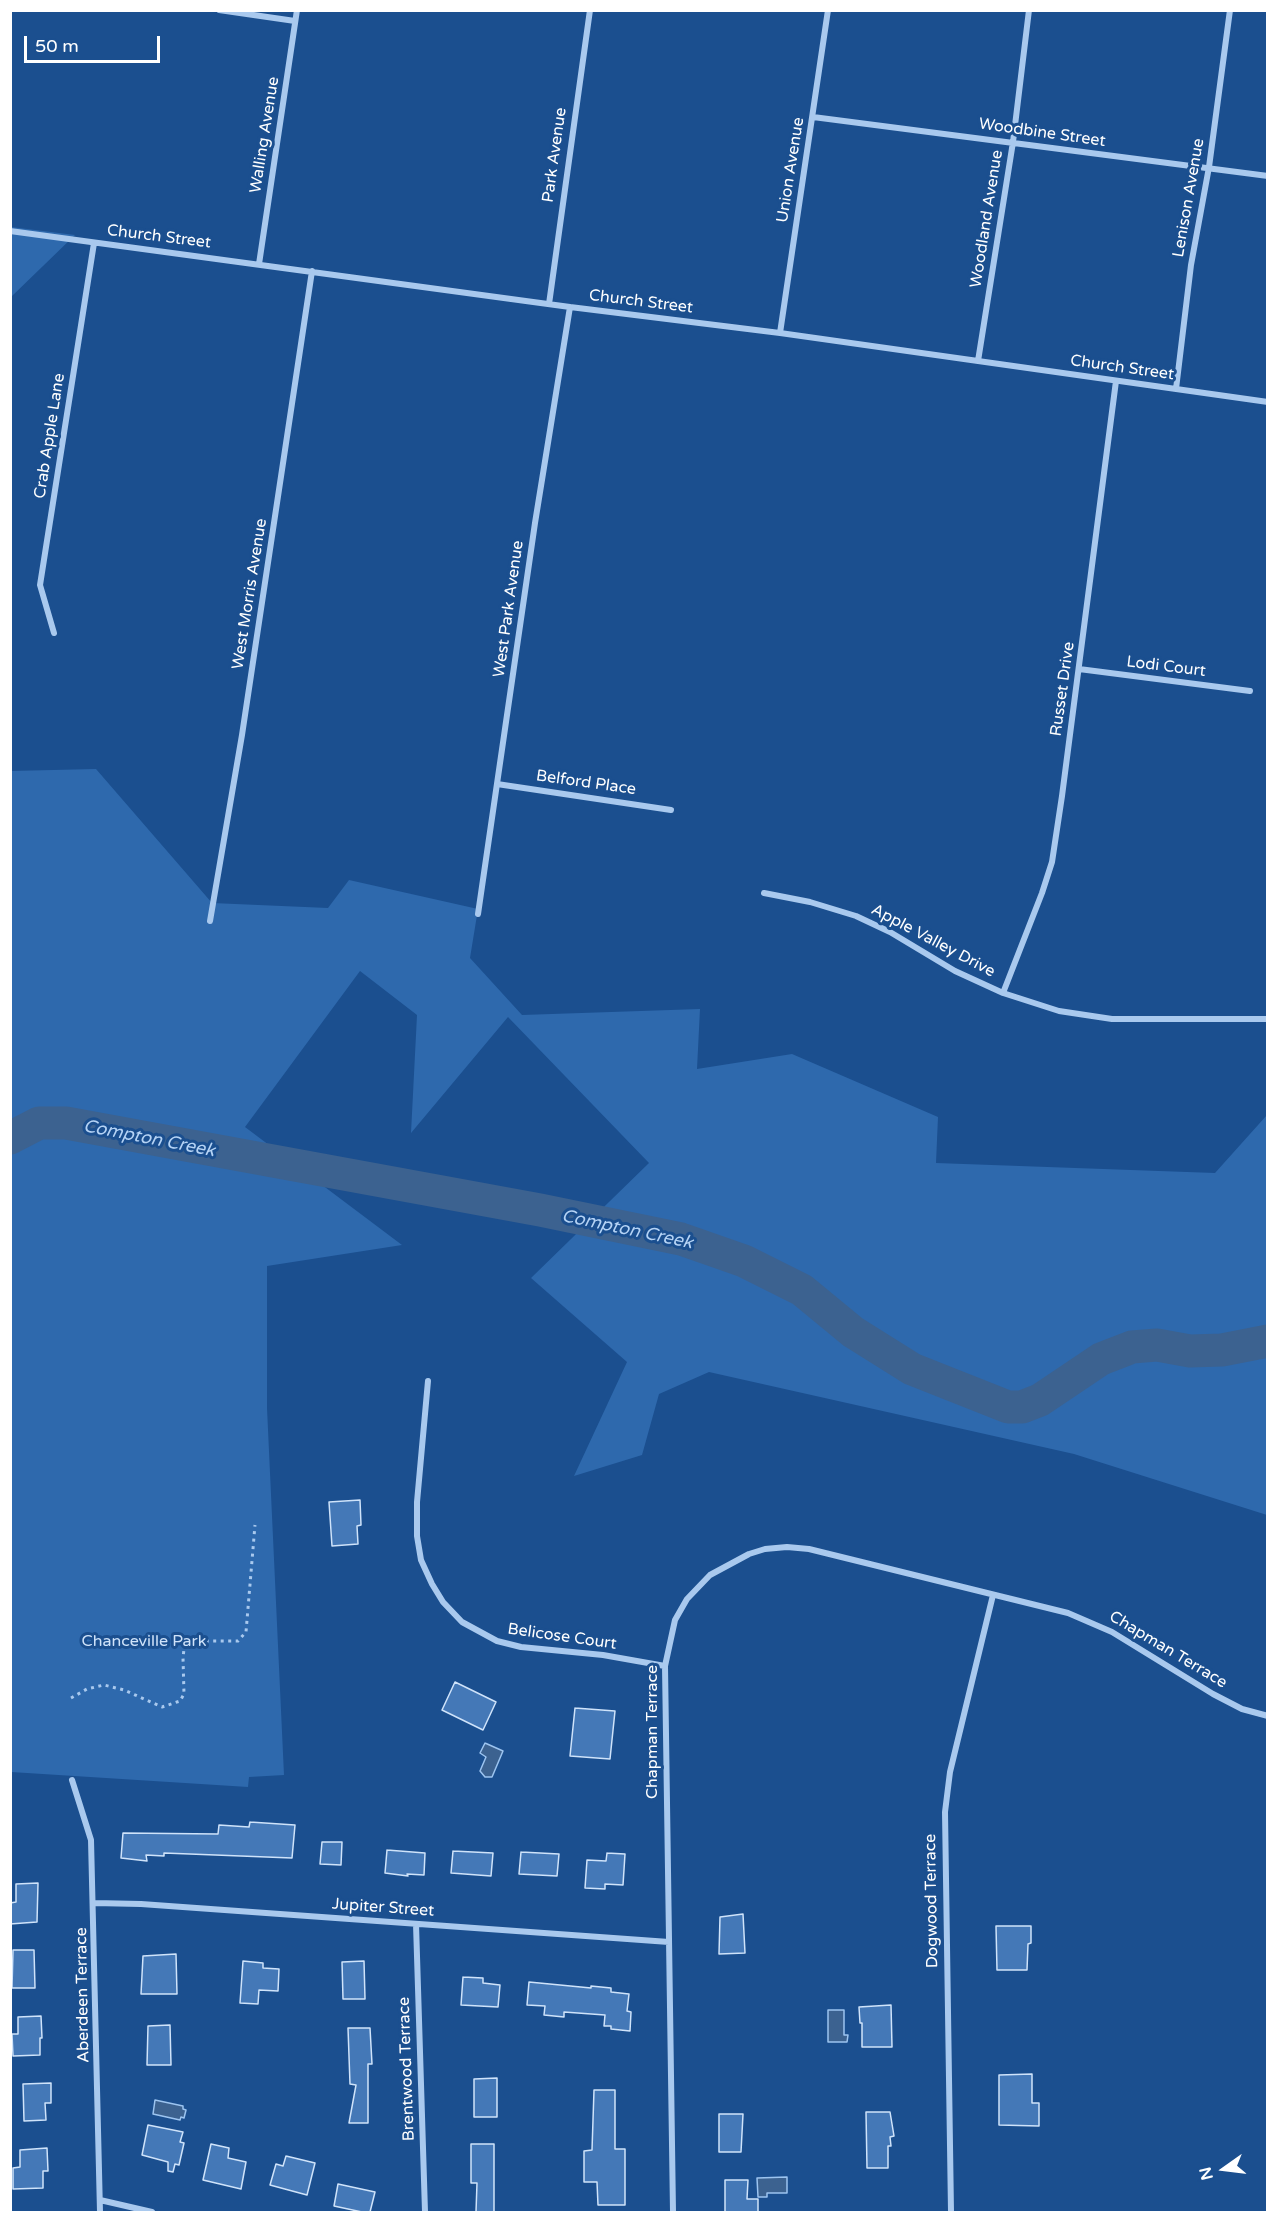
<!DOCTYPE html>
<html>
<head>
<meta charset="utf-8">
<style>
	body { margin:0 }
	#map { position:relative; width:1278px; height:2223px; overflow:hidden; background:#1b4f8f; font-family:"Varela Round",sans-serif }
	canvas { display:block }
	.frame { position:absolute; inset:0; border:12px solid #fff; pointer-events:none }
	.north { position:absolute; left:1194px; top:2139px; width:60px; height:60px; -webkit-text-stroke:4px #1b4f8f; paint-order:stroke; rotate:256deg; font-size:16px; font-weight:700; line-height:24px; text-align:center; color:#fff }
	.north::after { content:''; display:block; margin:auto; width:21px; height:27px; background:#fff; clip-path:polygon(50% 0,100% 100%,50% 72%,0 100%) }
	.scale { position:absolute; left:24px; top:36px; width:136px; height:27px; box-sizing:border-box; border:3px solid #fff; border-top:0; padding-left:8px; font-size:18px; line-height:21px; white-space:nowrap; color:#fff; -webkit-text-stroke:4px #1b4f8f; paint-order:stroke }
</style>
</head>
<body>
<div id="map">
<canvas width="1278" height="2223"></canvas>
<div class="frame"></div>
<div class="north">N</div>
<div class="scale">50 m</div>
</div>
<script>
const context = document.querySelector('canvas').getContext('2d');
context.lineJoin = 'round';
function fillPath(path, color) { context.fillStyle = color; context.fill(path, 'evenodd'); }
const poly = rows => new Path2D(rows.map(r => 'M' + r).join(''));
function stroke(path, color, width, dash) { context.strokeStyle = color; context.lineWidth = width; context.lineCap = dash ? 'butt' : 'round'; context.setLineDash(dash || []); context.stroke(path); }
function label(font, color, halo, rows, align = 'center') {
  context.font = font + ' "Varela Round",sans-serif'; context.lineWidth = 6; context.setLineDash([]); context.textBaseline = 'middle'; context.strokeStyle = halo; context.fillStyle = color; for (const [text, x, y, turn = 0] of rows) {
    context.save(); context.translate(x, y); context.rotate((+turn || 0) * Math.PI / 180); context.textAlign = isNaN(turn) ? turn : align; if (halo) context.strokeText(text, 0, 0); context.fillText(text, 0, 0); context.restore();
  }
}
fillPath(poly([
	[11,227,75,235,11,297],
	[96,769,212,903,328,908,349,880,478,909,470,958,522,1015,700,1009,697,1069,792,1054,938,1117,936,1163,1215,1173,1267,1115,1267,1515,1074,1454,709,1372,659,1394,642,1455,574,1476,627,1362,531,1278,649,1163,508,1017,411,1133,417,1015,360,971,245,1127,402,1245,267,1266,267,1408,284,1775,249,1777,248,1787,11,1772,10,771]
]), '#2e69ad');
const water = poly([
	[485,1743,503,1751,492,1777,485,1777,480,1771,486,1757,480,1753,485,1743],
	[828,2010,844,2010,844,2035,848,2035,847,2042,828,2042,828,2010],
	[155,2100,183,2106,183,2109,186,2110,184,2118,181,2117,180,2120,153,2114,155,2100],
	[787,2177,787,2193,767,2193,767,2197,758,2197,757,2178,787,2177]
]);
fillPath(water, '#3c6290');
stroke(water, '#9cc4f0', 1.5);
stroke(poly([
	[10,1138,39,1123,66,1123,540,1210,681,1239,744,1261,802,1290,853,1332,912,1369,1008,1407,1022,1407,1040,1400,1101,1359,1132,1347,1157,1345,1190,1351,1222,1350,1268,1341]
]), '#3c6290', 33);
const building = poly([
	[360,1500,361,1525,357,1526,358,1544,332,1546,329,1502,360,1500],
	[455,1682,496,1702,483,1730,442,1710,455,1682],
	[575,1708,615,1711,610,1759,570,1756,575,1708],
	[250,1822,295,1825,292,1858,164,1853,164,1856,146,1855,147,1861,121,1858,123,1833,218,1834,219,1825,249,1827,250,1822],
	[322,1842,342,1842,341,1865,320,1864,322,1842],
	[387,1850,425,1853,424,1875,407,1874,408,1876,385,1873,387,1850],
	[453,1851,493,1853,491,1876,451,1873,453,1851],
	[521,1852,559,1854,557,1876,519,1874,521,1852],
	[607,1853,625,1854,623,1885,605,1884,605,1889,585,1888,587,1860,606,1861,607,1853],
	[38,1883,37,1922,10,1924,10,1903,16,1902,16,1884,38,1883],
	[743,1914,745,1953,719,1954,720,1917,743,1914],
	[996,1926,1031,1926,1031,1943,1028,1944,1027,1970,997,1970,996,1926],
	[13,1950,34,1950,35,1988,12,1988,13,1950],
	[176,1954,177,1994,141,1994,143,1956,176,1954],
	[243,1961,263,1963,263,1968,279,1969,278,1991,259,1990,258,2004,240,2003,243,1961],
	[364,1961,365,1999,343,1999,342,1962,364,1961],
	[463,1977,483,1978,483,1983,500,1985,498,2007,461,2005,463,1977],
	[529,1982,591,1988,591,1986,611,1988,611,1992,629,1994,627,2011,631,2012,630,2031,611,2029,611,2026,604,2026,605,2015,564,2012,564,2017,544,2015,545,2006,527,2005,529,1982],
	[891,2005,892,2047,862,2047,862,2023,860,2023,859,2007,891,2005],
	[41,2016,42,2038,40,2038,40,2055,13,2056,12,2034,18,2034,18,2017,41,2016],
	[170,2025,171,2065,147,2065,148,2026,170,2025],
	[348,2028,370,2028,372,2064,368,2064,368,2123,349,2123,356,2085,350,2084,348,2028],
	[1032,2074,1032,2103,1039,2103,1039,2126,999,2125,999,2075,1032,2074],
	[497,2078,497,2117,474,2117,474,2079,497,2078],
	[51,2083,51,2103,45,2103,46,2120,24,2121,23,2084,51,2083],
	[594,2090,615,2090,615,2149,625,2149,625,2205,598,2205,597,2182,584,2182,584,2151,592,2150,594,2090],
	[866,2112,890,2112,894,2136,890,2137,891,2146,888,2146,888,2168,867,2168,866,2112],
	[719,2114,743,2114,741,2152,719,2152,719,2114],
	[148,2125,183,2132,180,2142,184,2143,179,2165,175,2164,173,2172,168,2171,168,2162,142,2155,148,2125],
	[211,2144,229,2148,228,2158,246,2162,241,2189,203,2180,211,2144],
	[471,2144,494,2144,494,2212,476,2212,477,2183,471,2183,471,2144],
	[47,2148,48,2171,43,2171,43,2188,13,2189,13,2168,20,2167,20,2150,47,2148],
	[286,2156,315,2163,307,2195,270,2185,276,2164,283,2166,286,2156],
	[725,2180,748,2180,747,2199,758,2199,758,2212,725,2212,725,2180],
	[338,2184,375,2192,370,2212,362,2212,334,2206,338,2184]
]);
fillPath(building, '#4478b7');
stroke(building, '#cfe3fa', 1.5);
stroke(poly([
	[71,1698,87,1689,104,1685,124,1690,162,1707,180,1701,184,1694,183,1658,184,1649,189,1643,195,1641,238,1641,246,1632,255,1525]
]), '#a9c9ee', 3, [3, 4.5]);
stroke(poly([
	[219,10,295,21],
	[813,117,1268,176],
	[10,231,570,307,780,333,1268,402],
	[259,264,297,10],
	[549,304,590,10],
	[780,333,828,10],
	[978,361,1013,142,1029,10],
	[1176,389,1191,265,1209,167,1230,10],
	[54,633,40,585,94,243],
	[1079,669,1250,691],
	[497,784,671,810],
	[764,893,810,902,856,916,890,932,955,971,1003,993,1059,1011,1112,1019,1268,1019],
	[478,914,535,523,570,307],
	[210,921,242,735,312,271],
	[1003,993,1042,893,1052,862,1062,796,1116,381],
	[428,1381,417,1502,417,1536,421,1560,432,1584,443,1602,462,1622,497,1641,521,1647,603,1655,665,1666],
	[72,1780,91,1840,100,2212],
	[94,1903,141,1904,669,1942],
	[416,1924,425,2212],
	[100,2200,152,2212],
	[673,2212,665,1666,675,1620,687,1599,710,1575,749,1554,765,1549,787,1547,809,1549,1068,1613,1112,1632,1213,1694,1242,1709,1268,1716],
	[951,2212,945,1812,950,1772,993,1595]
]), '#a9c9ee', 6);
label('16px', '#fff', '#1b4f8f', [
	["Woodbine Street",1042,133,8],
	["Walling Avenue",265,135,-81],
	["Park Avenue",555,155,-82],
	["Union Avenue",791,170,-81],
	["Lenison Avenue",1189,198,-80],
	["Woodland Avenue",987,219,-81],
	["Church Street",159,237,7],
	["Church Street",641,302,7],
	["Church Street",1122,368,8],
	["Crab Apple Lane",50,436,-81],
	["West Morris Avenue",250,594,-81],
	["West Park Avenue",509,609,-82],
	["Lodi Court",1166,667,7],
	["Russet Drive",1063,689,-82],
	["Belford Place",586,783,8],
	["Apple Valley Drive",933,941,28],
	["Belicose Court",562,1637,8],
	["Chapman Terrace",1168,1650,31],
	["Chapman Terrace",653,1732,-90],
	["Dogwood Terrace",932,1901,-91],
	["Jupiter Street",383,1908,4],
	["Aberdeen Terrace",83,1995,-91],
	["Brentwood Terrace",407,2069,-92]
]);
label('16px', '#cfe3fa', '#1b4f8f', [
	["Chanceville Park",144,1642]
]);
label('italic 18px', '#b5d3f5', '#1b4f8f', [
	["Compton Creek",149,1139,11],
	["Compton Creek",627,1230,12]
]);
</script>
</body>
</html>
